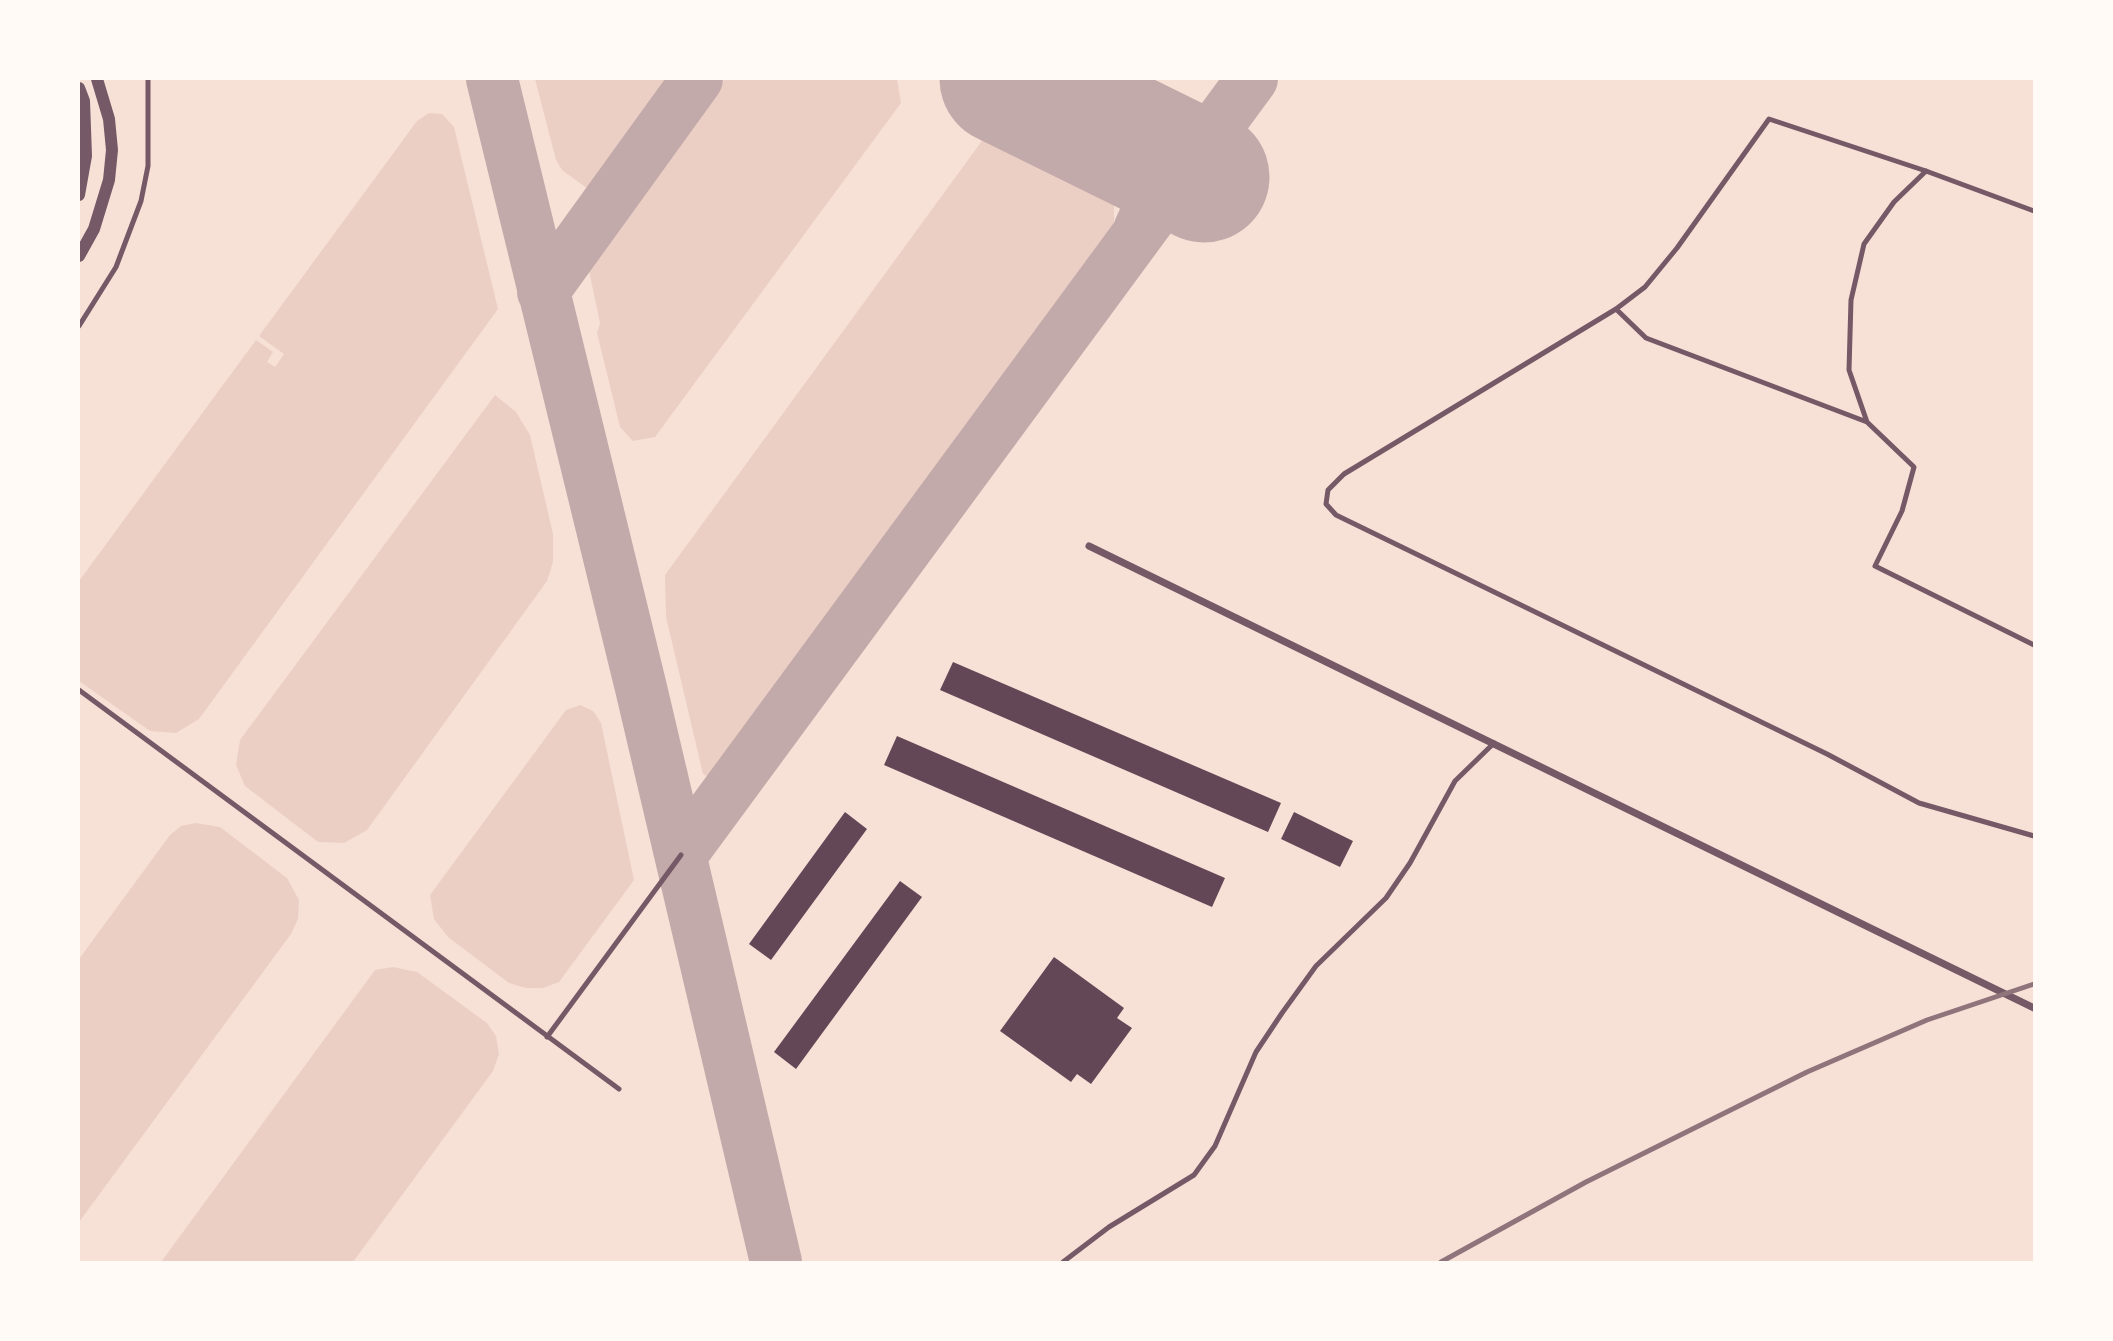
<!DOCTYPE html>
<html>
<head>
<meta charset="utf-8">
<style>
	body { margin:0 }
	#map { position:relative; width:2113px; height:1341px; overflow:hidden; background:#f7e1d7; font-family:"Exo 2",sans-serif }
	canvas { display:block }
	.frame { position:absolute; inset:0; border:80px solid #fffaf5; pointer-events:none }
</style>
</head>
<body>
<div id="map">
<canvas width="2113" height="1341"></canvas>
<div class="frame"></div>
</div>
<script>
const context = document.querySelector('canvas').getContext('2d');
context.lineJoin = 'round';
function fillPath(path, color) { context.fillStyle = color; context.fill(path, 'evenodd'); }
const poly = rows => new Path2D(rows.map(r => 'M' + r).join(''));
function stroke(path, color, width, dash) { context.strokeStyle = color; context.lineWidth = width; context.lineCap = dash ? 'butt' : 'round'; context.setLineDash(dash || []); context.stroke(path); }
fillPath(poly([
	[535,79,670,79,588,189,562,170,556,160],
	[725,79,897,79,901,103,655,437,633,441,620,427,597,333,600,323,588,266],
	[429,113,442,114,454,127,498,309,199,719,176,733,150,731,79,681,79,581,256,340,273,352,267,362,275,367,284,354,259,336,417,121],
	[995,123,1101,177,1114,197,1114,223,709,777,703,774,666,617,665,575],
	[495,395,516,412,530,435,553,534,553,562,547,581,367,830,344,843,318,842,245,786,236,765,240,740],
	[580,705,593,711,601,723,634,880,559,982,543,988,526,988,509,983,448,937,434,919,430,895,566,710],
	[196,823,220,827,287,878,299,900,298,919,291,934,79,1222,79,959,170,835,181,826],
	[393,967,417,972,487,1023,496,1036,499,1054,493,1071,353,1262,161,1262,375,970]
]), '#ebcfc5');
stroke(poly([
	[492,79,641,688,776,1262],
	[1133,142,1145,156,1152,183,1147,212,1139,230],
	[543,292,697,79],
	[681,855,1252,79]
]), '#c3aaaa', 52);
stroke(poly([
	[1005,79,1204,177]
]), '#c3aaaa', 131);
fillPath(poly([
	[953,662,1281,803,1268,832,940,690],
	[897,736,1225,878,1212,907,884,765],
	[845,812,867,829,771,960,749,944],
	[1294,812,1353,841,1340,867,1281,839],
	[900,881,922,897,796,1069,774,1052],
	[1054,957,1124,1008,1117,1018,1132,1028,1091,1084,1077,1074,1071,1082,1000,1031]
]), '#644757');
stroke(poly([
	[2034,211,1926,171,1769,119,1677,248,1645,287,1616,309,1344,474,1328,490,1326,504,1336,515,1827,754,1919,803,2034,836],
	[1616,309,1646,338,1867,422,1914,467,1902,511,1875,566,2034,645],
	[79,326,116,267,141,201,148,166,148,79],
	[1867,422,1849,370,1851,300,1864,244,1894,202,1926,171],
	[79,690,619,1089],
	[547,1037,681,855],
	[1063,1262,1109,1227,1194,1175,1215,1146,1256,1052,1282,1013,1316,966,1386,898,1410,863,1455,781,1494,743]
]), '#755966', 5);
stroke(poly([
	[1089,546,2034,1008]
]), '#755966', 7);
stroke(poly([
	[79,88,84,101,86,156,79,195],
	[79,256,94,229,109,180,112,150,109,119,97,79]
]), '#755966', 12);
stroke(poly([
	[1441,1262,1586,1182,1807,1072,1927,1020,2034,984]
]), '#8f747c', 5);
</script>
</body>
</html>
